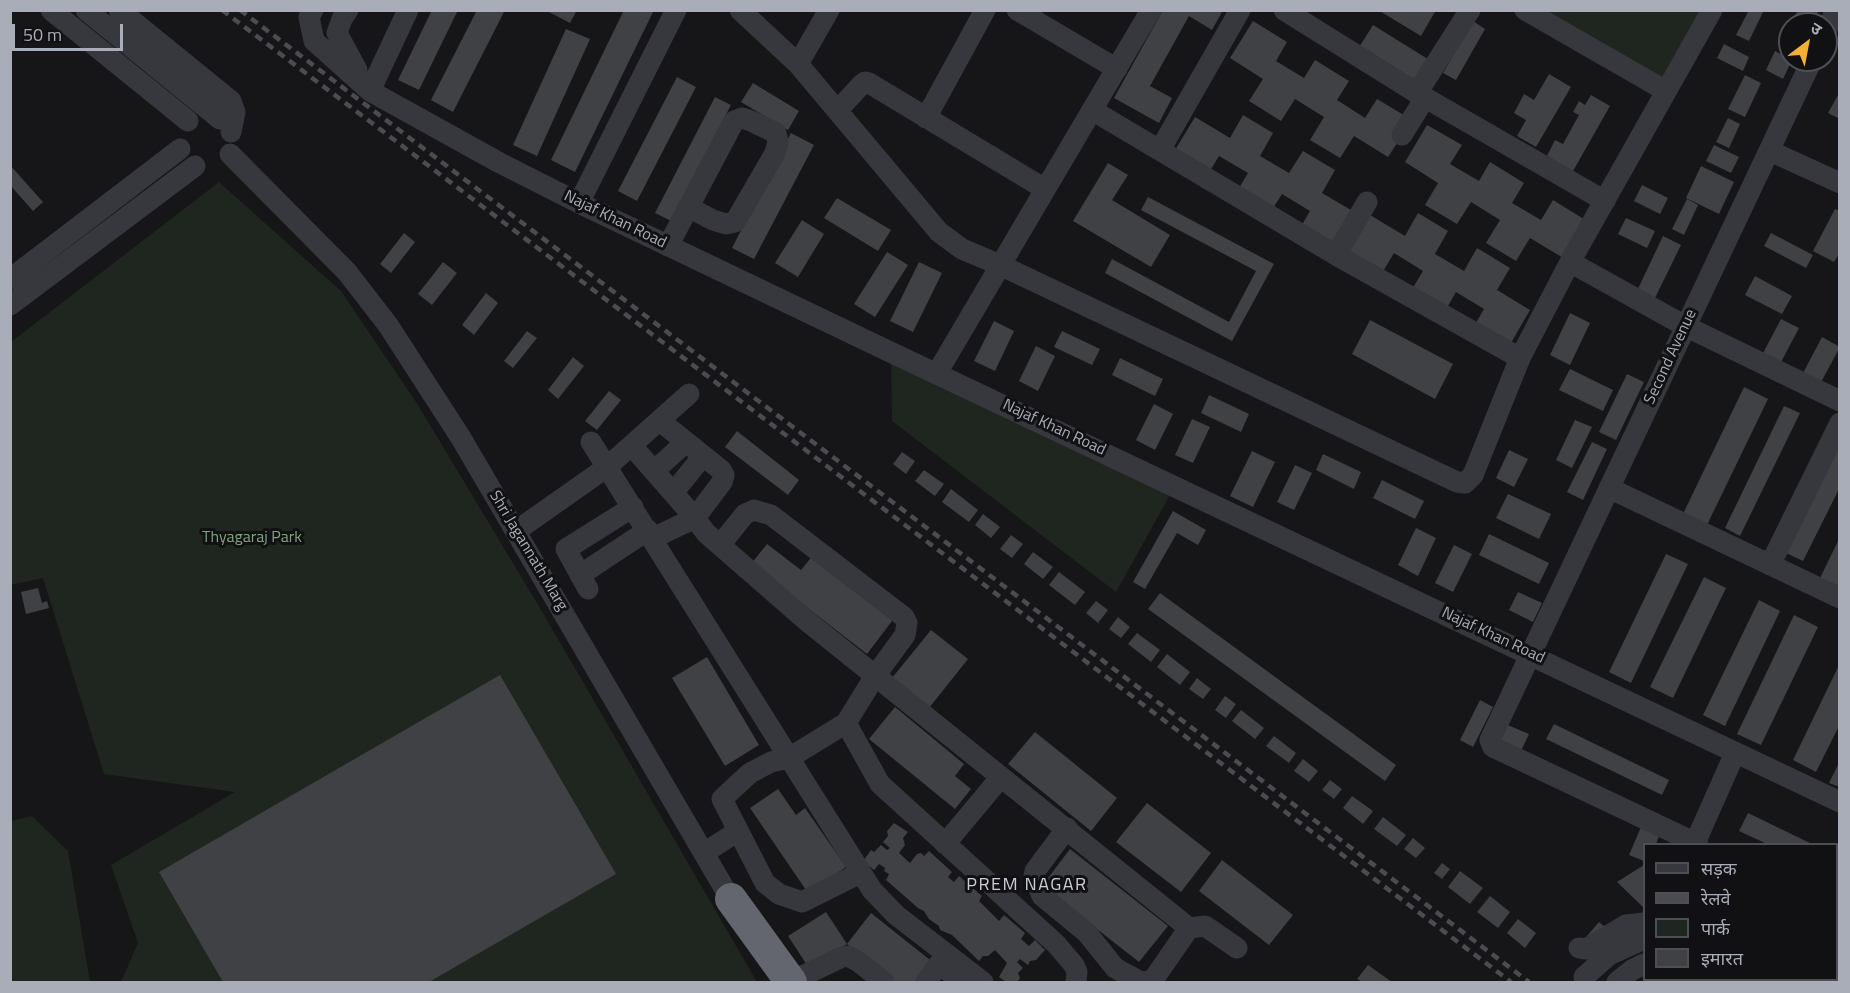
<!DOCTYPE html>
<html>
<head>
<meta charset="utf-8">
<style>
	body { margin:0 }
	#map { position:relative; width:1850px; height:993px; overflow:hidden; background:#161618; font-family:"Titillium Web","Noto Sans Devanagari",sans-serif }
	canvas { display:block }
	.frame { position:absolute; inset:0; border:12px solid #a8adb8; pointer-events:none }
	.legend { position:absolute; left:1643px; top:843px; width:195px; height:138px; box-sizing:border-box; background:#111113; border:2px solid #4d4f55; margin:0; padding:8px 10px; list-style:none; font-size:18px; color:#a8adb8 }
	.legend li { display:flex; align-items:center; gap:12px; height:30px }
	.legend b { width:30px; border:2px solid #4d4f55 }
	.north { position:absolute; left:1778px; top:12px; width:60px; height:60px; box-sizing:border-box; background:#111113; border:2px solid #4d4f55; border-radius:50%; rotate:32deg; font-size:16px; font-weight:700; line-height:24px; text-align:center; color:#a8adb8 }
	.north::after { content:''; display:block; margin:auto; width:21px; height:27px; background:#f2b134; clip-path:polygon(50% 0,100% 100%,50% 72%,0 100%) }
	.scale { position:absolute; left:12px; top:24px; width:111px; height:27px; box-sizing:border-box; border:3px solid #a8adb8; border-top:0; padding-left:8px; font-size:18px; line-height:21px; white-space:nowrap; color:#a8adb8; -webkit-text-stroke:4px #111113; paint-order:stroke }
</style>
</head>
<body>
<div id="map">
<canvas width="1850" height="993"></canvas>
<div class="frame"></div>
<ul class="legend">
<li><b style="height:8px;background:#37383d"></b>सड़क</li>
<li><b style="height:8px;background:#4a4c52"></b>रेलवे</li>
<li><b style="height:16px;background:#1e261f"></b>पार्क</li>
<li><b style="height:16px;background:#404145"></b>इमारत</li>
</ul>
<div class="north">उ</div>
<div class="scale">50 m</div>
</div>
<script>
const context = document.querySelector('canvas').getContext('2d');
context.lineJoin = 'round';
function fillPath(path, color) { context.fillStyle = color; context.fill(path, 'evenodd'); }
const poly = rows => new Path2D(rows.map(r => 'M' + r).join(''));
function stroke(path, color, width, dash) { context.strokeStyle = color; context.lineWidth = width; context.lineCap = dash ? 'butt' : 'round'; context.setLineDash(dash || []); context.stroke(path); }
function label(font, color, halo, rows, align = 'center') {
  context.font = font + ' "Titillium Web",sans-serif'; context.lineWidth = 6; context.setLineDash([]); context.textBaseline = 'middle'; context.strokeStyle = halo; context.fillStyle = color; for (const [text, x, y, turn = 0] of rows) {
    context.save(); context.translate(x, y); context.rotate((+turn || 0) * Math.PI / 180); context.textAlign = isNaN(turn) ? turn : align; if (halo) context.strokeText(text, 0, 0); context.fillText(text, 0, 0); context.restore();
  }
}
fillPath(poly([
	[1531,11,1702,11,1661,84],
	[219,182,341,291,418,405,543,613,757,982,121,982,138,943,111,865,235,792,104,774,43,578,11,585,11,342],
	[891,352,1175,486,1116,592,892,421],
	[32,816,68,851,90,982,11,982,11,821]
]), '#1e261f');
fillPath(poly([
	[432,10,458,10,419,90,398,80],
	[477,10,505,10,453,112,431,100],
	[545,10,577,10,570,23],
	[624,10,654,10,575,172,551,160],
	[1163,10,1223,10,1212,30,1189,16,1150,86,1172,98,1159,123,1114,98],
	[1378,10,1436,10,1421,36],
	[1749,10,1764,10,1749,41,1736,35],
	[1798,10,1819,10,1813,24,1793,24,1791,23],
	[1253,21,1287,42,1276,61,1304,78,1315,60,1349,81,1337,100,1365,118,1377,99,1412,120,1388,157,1354,136,1340,158,1310,140,1324,117,1295,99,1281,121,1249,101,1263,79,1230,58],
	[1473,21,1485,29,1456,80,1443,73],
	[1373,25,1431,61,1416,85,1358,49],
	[566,29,590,39,537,156,513,145],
	[1788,29,1790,30,1790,50,1780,45],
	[1724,44,1749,57,1743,71,1717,58],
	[1775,51,1792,60,1783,79,1766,70],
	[1549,74,1571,87,1536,147,1517,136,1526,120,1514,113,1524,94,1534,100],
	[1745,75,1761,83,1745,117,1728,109],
	[677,77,696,87,637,201,618,191],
	[753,83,799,111,788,130,741,102],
	[1591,95,1610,106,1573,171,1547,156,1555,140,1563,144,1579,115,1573,112,1579,101,1585,105],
	[1838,95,1840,96,1840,119,1828,113],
	[715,97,731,105,671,221,655,213],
	[1243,115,1273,133,1260,156,1289,173,1303,151,1335,170,1322,193,1356,213,1333,251,1299,230,1310,211,1282,194,1270,213,1236,193,1248,173,1219,156,1207,176,1172,155,1195,117,1230,138],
	[1728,118,1740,124,1729,148,1716,142],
	[1427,125,1462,145,1450,164,1479,181,1490,162,1524,183,1512,203,1541,220,1553,200,1587,221,1565,259,1530,238,1516,261,1486,243,1500,220,1471,202,1457,224,1425,205,1438,183,1405,162],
	[791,133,814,145,754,259,732,248],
	[1714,145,1739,157,1731,173,1706,161],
	[1108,163,1128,175,1112,200,1170,235,1151,267,1073,221],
	[10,165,43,202,33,211,10,185],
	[1701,166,1734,182,1719,214,1686,198],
	[1642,185,1668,198,1660,214,1634,201],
	[1148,197,1274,264,1232,341,1105,273,1112,259,1229,322,1256,271,1141,210],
	[837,198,891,230,878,251,824,218],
	[1687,199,1698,205,1684,235,1672,229],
	[1835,209,1840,211,1840,252,1834,262,1813,251],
	[1418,213,1448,231,1435,254,1464,271,1477,248,1510,268,1497,290,1530,310,1508,348,1473,328,1484,309,1456,292,1445,311,1411,291,1423,271,1394,253,1382,273,1347,253,1370,215,1405,236],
	[1626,218,1655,231,1647,248,1618,234],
	[802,220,824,234,798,277,775,263],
	[404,233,415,242,391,273,380,264],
	[1771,233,1813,255,1806,268,1764,246],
	[1663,236,1681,245,1652,304,1635,295],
	[887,252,908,265,875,317,854,304],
	[443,262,457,273,432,305,418,294],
	[919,262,942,273,913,332,890,321],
	[1755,276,1792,296,1782,314,1745,295],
	[486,293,498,303,474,335,462,325],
	[1570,313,1590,323,1570,365,1550,355],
	[1781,319,1799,328,1779,366,1761,357],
	[1370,320,1453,364,1435,399,1352,354],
	[994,321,1014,331,995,371,974,361],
	[527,331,537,338,513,368,504,361],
	[1062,331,1100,349,1092,365,1054,347],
	[1822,337,1840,347,1820,384,1802,375],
	[1036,346,1055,356,1038,391,1019,381],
	[573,357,584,366,558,399,548,390],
	[1120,358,1163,379,1155,396,1112,375],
	[1570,369,1613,390,1603,411,1559,390],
	[1627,374,1644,382,1616,440,1599,432],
	[1744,387,1768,399,1706,527,1682,516],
	[609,391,621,400,597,430,585,421],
	[1209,395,1249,414,1241,432,1201,413],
	[1154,404,1173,414,1155,450,1136,440],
	[1784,406,1800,413,1740,536,1725,528],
	[1192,419,1210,427,1193,463,1175,455],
	[1575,420,1592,427,1572,468,1556,460],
	[737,431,799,480,788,495,725,447],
	[1840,437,1840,487,1803,561,1784,552],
	[1592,442,1607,449,1583,500,1567,492],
	[1509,450,1528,459,1514,487,1496,478],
	[1252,451,1275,462,1253,507,1230,496],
	[902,452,915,461,906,474,893,464],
	[1323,454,1361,472,1354,489,1316,470],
	[1295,465,1312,473,1294,510,1277,502],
	[924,470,944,484,935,496,915,481],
	[1382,480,1424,501,1415,519,1373,498],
	[951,489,978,510,969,522,942,502],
	[1508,494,1551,514,1539,539,1496,518],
	[1173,511,1206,530,1198,545,1177,533,1145,589,1133,582],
	[983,514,1000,527,991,538,975,525],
	[1416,528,1436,538,1418,576,1398,565],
	[1489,534,1549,563,1539,584,1479,555],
	[1011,535,1023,544,1012,558,1000,549],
	[1840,537,1840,583,1838,587,1820,578],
	[767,544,801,570,814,554,895,617,867,654,751,564],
	[1454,545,1472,554,1453,592,1435,583],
	[1033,552,1053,567,1043,579,1024,564],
	[1666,554,1688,564,1631,683,1609,672],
	[1059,572,1085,592,1075,605,1049,585],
	[1704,577,1726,588,1673,698,1650,687],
	[38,588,42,603,47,601,49,608,26,614,21,592],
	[1518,592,1542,603,1533,622,1509,610],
	[1160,593,1396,765,1385,781,1148,609],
	[1759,600,1780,611,1725,726,1703,715],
	[1096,601,1108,610,1098,623,1086,613],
	[1794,615,1818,627,1761,745,1737,734],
	[1118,617,1130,627,1121,638,1109,629],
	[931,630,968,659,929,708,892,678],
	[1137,633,1160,650,1151,662,1128,644],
	[1167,654,1190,672,1180,685,1157,667],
	[707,657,759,745,725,766,672,678],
	[1840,663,1840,724,1816,772,1793,760],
	[500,675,616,874,429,982,223,982,159,872],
	[1197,678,1211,689,1203,699,1189,689],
	[1225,696,1236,704,1226,718,1215,710],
	[1480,700,1493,707,1473,747,1460,740],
	[895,707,964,764,955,776,971,789,955,809,869,739],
	[1241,710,1264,728,1255,739,1232,721],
	[1503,723,1529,734,1521,751,1496,740],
	[1554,724,1669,780,1662,795,1546,739],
	[1035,732,1117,798,1091,831,1008,764],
	[1274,736,1296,753,1289,763,1266,746],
	[1303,759,1318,771,1309,782,1294,771],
	[1840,761,1840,787,1829,783],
	[1330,780,1342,789,1334,799,1322,790],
	[778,789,796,815,805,808,846,867,808,893,750,808],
	[1352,796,1373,811,1363,824,1343,808],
	[1147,803,1211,853,1181,892,1116,842],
	[1748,813,1812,844,1767,844,1739,831],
	[1383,817,1406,835,1397,846,1374,829],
	[894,823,908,832,903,838,905,845,899,853,910,863,917,854,921,853,924,856,929,851,952,872,948,877,954,882,959,876,982,896,979,901,999,921,1004,915,1025,933,1021,939,1029,946,1035,940,1045,950,1036,960,1030,961,1028,965,1020,959,1017,962,1023,968,1018,973,1020,978,1017,982,1006,982,999,977,1007,963,995,950,988,956,983,956,979,961,952,935,940,930,939,926,929,919,924,911,918,908,886,880,889,874,884,871,885,868,879,864,874,870,863,861,871,850,874,852,881,845,887,850,890,848,883,842,888,836,887,831],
	[1641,827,1659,836,1656,844,1644,844,1644,861,1629,855],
	[1413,838,1425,848,1416,858,1404,849],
	[1070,849,1168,926,1139,962,1042,886],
	[1836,857,1840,858,1840,880,1836,879],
	[1222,860,1293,915,1269,945,1199,891],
	[1442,863,1450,869,1442,879,1434,873],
	[1644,865,1644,908,1617,882],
	[1460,871,1483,888,1470,904,1448,887],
	[1490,896,1510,912,1498,928,1477,912],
	[826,912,847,944,809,968,788,936],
	[871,913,935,964,920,982,895,982,847,944],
	[1518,919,1536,933,1525,948,1507,933],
	[1599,922,1606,928,1594,941,1587,936],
	[1368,965,1392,982,1363,982,1357,979]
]), '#404145');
stroke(poly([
	[51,10,188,121],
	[86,10,220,119],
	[119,10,231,101,235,112,231,132],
	[313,10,309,17,314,41,370,91,500,163,579,203,884,349,1840,802],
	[348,10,342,19,337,33,357,70],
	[740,10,798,64,939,232,962,249,1000,265,1457,482,1465,483,1473,475,1520,358,1570,262,1712,10],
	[1017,10,1117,69],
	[1284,10,1417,93,1605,201],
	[1525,10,1666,91],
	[1826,31,1836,10],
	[798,64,829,10],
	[370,91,408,10],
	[1417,93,1470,10],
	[838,110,862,84,865,82,869,83,1045,189],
	[1092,110,1336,255,1520,358],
	[926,118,985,10],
	[1402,135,1425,98],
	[1160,150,1240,10],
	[1770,151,1840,183],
	[230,154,347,272,388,325,461,438,737,910],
	[579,203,676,10],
	[668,246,734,121,742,118,751,121,776,133,778,142,775,153,735,222,726,224,713,220,688,207],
	[1336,255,1367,202],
	[1570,262,1685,326,1840,401],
	[10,279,180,149],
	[10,305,195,166],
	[937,373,1151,10],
	[591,442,872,890,896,915,983,982],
	[632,446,695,518,722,482,724,475,721,470,660,421],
	[654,471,686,442],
	[1609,488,1840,598],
	[673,493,703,456],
	[516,531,607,467,689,394],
	[653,538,695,518,706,533,807,621,1189,928,1205,926,1237,948],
	[720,545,745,514,754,510,771,515,904,617,907,623,905,635,875,676,846,723,789,758,771,762,750,773,722,799,765,883,779,894,802,902,860,873],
	[1770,565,1840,423],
	[580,575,648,530],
	[588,589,566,549,633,507],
	[846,723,880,784,1056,944,1074,965,1077,972,1076,982],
	[1067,828,1035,871,1034,877,1042,896,1087,933,1115,968,1141,982],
	[1695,843,1735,753],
	[945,844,1001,777],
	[1698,844,1493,747,1490,740,1812,60],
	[704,853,738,831],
	[1836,913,1840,915],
	[1836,935,1840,936],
	[1579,948,1586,949,1626,925,1644,923],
	[1836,952,1840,953],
	[1836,976,1840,978],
	[1584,977,1609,955,1644,939],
	[790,982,842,957,848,956,859,962,884,982],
	[926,982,939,964,959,979],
	[1143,982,1153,980,1189,928],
	[1617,982,1632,970,1644,964]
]), '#37383d', 21);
stroke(poly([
	[731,899,791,982]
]), '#63666e', 32);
stroke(poly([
	[222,10,1511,982],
	[240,10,1529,982]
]), '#4a4c52', 4.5, [8, 6]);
label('16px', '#a8adb8', '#111113', [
	["Najaf Khan Road",615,220,26],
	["Second Avenue",1671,357,-65],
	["Najaf Khan Road",1054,428,25],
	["Shri Jagannath Marg",528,551,59],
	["Najaf Khan Road",1493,636,25]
]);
label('16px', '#7fa381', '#111113', [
	["Thyagaraj Park",252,538]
]);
context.letterSpacing = '1.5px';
label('18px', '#c9ccd4', '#111113', [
	["PREM NAGAR",1027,886]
]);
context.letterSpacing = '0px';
</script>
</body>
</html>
